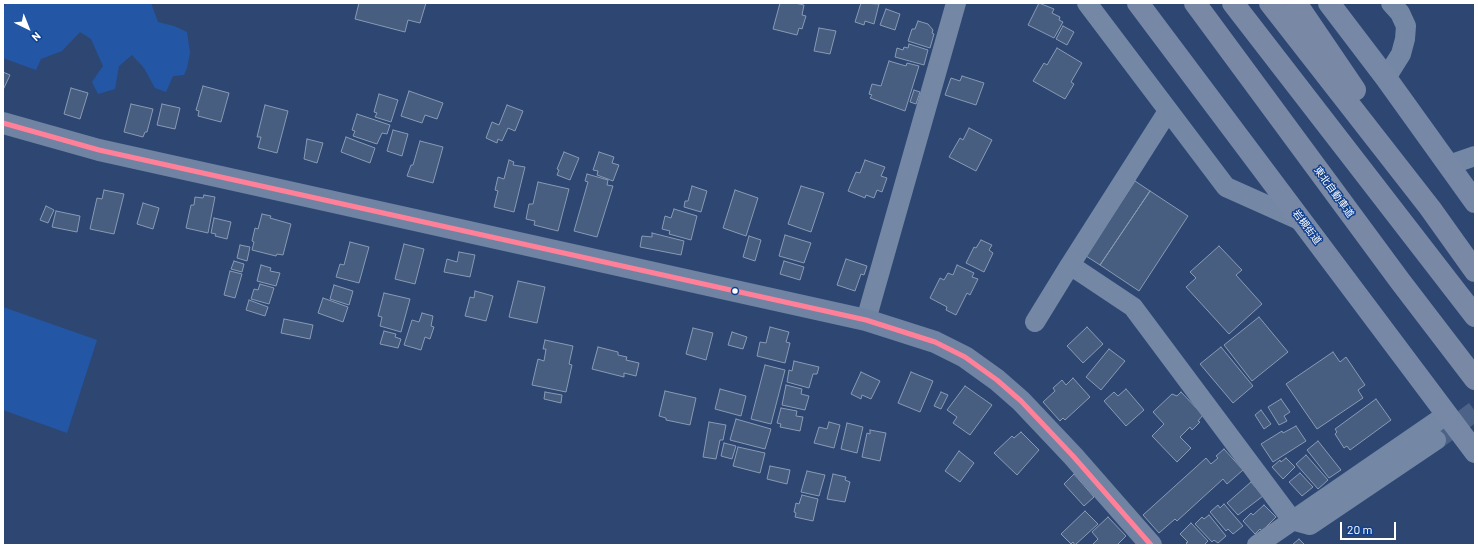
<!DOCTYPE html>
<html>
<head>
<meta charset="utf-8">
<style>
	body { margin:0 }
	#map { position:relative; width:1478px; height:548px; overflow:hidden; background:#2d4772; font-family:Barlow,sans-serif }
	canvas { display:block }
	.frame { position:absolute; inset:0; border:4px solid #fff; pointer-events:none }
	.north { position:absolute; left:8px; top:8px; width:40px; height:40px; -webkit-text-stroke:3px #10408f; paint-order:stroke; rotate:137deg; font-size:11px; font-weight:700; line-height:16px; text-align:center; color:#fff }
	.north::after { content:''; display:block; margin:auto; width:14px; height:18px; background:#fff; clip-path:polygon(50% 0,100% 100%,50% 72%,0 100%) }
	.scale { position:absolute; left:1340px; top:522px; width:56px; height:18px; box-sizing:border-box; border:2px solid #fff; border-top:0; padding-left:5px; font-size:12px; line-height:14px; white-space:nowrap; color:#fff; -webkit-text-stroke:3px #10408f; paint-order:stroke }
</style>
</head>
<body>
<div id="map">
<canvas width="1478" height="548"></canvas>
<div class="frame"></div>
<div class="north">N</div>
<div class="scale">20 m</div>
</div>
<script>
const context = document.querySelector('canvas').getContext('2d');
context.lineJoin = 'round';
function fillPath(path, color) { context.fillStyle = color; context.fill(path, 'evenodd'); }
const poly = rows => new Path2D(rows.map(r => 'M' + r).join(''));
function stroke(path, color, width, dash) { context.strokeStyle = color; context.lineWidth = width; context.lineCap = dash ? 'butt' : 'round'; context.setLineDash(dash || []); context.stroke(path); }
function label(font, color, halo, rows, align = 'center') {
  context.font = font + ' Barlow,"Noto Sans JP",sans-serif'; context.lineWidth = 3; context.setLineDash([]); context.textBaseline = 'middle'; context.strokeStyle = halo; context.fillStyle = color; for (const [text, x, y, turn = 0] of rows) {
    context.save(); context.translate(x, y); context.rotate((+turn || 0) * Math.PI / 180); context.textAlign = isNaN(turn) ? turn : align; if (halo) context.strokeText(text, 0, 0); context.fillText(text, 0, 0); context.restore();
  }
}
fillPath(poly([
	[6,3,151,3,158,22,174,26,187,32,190,53,187,68,184,75,173,76,166,92,155,88,144,68,132,55,119,66,115,89,98,94,92,82,103,66,91,39,80,32,62,51,41,59,36,70,3,58,3,8],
	[3,307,97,340,67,433,3,410]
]), '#2357a6');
const building = poly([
	[359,3,426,3,420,23,408,20,405,32,355,19,359,3],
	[780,3,795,3,804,5,802,15,806,16,802,29,799,28,797,35,773,29,780,3],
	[861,3,879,4,874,24,865,21,864,25,855,22,861,3],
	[1039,3,1054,9,1052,13,1060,17,1059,20,1063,22,1054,38,1028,25,1039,3],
	[886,9,900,14,895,30,880,25,886,9],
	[918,21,928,24,933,30,932,33,934,34,930,48,908,41,912,29,915,29,918,21],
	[1063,26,1074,32,1067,45,1056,39,1063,26],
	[819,28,836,31,830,54,814,51,819,28],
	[909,44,928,50,924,65,895,57,897,48,903,50,904,47,908,48,909,44],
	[1057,48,1082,63,1071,82,1074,84,1065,99,1033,81,1044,63,1047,65,1057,48],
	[889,61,906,66,907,63,919,66,905,111,870,98,872,95,869,94,872,84,881,86,889,61],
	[3,72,10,75,3,90,3,72],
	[962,76,984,83,976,105,945,95,951,78,960,81,962,76],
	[203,86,229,93,221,122,198,116,199,111,196,110,203,86],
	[71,88,88,93,80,119,64,114,71,88],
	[914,90,920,92,916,104,910,102,914,90],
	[409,91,443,103,437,119,425,115,422,123,401,116,409,91],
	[379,94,398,100,391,122,375,117,377,113,374,112,379,94],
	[131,104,153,109,147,132,145,132,143,137,124,132,131,104],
	[162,104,180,108,175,129,157,125,162,104],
	[265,105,288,111,277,153,258,148,261,137,257,137,265,105],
	[507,105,523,111,515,131,508,128,502,141,498,139,497,143,486,138,492,122,499,125,507,105],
	[357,114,390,125,387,134,382,133,377,144,353,136,355,131,352,130,357,114],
	[969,128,992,140,976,171,949,157,960,138,963,140,969,128],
	[393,130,408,134,402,156,387,151,393,130],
	[346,137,375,148,370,163,341,152,346,137],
	[307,139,323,143,317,163,304,159,307,139],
	[420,141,443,147,433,183,407,176,411,165,413,165,420,141],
	[564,152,579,158,570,180,557,175,559,170,557,169,564,152],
	[599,152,614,157,612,163,619,165,613,181,597,175,598,171,593,170,599,152],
	[509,160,514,162,513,165,525,167,514,212,494,207,498,191,495,190,498,177,504,179,509,160],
	[865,160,885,167,881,176,887,178,882,192,877,190,874,198,866,195,865,198,848,191,856,172,860,173,865,160],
	[587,174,608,180,607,185,613,186,597,237,574,231,588,182,585,181,587,174],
	[1135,181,1150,191,1100,265,1086,256,1135,181],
	[538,182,569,189,558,231,534,225,535,221,526,219,529,204,533,204,538,182],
	[692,186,707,191,701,212,684,207,685,201,688,201,692,186],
	[801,186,824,193,811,232,788,224,801,186],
	[104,190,124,194,114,234,90,229,97,198,102,199,104,190],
	[735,190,758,198,746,236,723,228,735,190],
	[1150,191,1188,216,1139,291,1100,265,1150,191],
	[204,195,215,197,208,233,186,228,191,205,194,205,195,197,203,198,204,195],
	[143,203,159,208,153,229,137,224,143,203],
	[46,206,54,210,48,223,40,220,46,206],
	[674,209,697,216,691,240,669,234,670,231,662,229,665,216,671,218,674,209],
	[56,211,80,216,77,232,52,227,56,211],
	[262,214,271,216,270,218,291,224,283,255,277,254,276,256,252,250,254,242,252,241,255,228,258,229,262,214],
	[214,218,231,222,227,239,215,236,216,234,211,233,214,218],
	[652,233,684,241,681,255,640,247,642,236,652,237,652,233],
	[785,235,811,243,804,263,779,256,785,235],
	[749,236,761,240,755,261,743,257,749,236],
	[981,240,992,245,989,250,993,253,984,272,966,263,974,247,976,248,981,240],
	[350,242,369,247,359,283,336,277,340,264,344,265,350,242],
	[404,244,424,249,415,284,395,279,404,244],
	[240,245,250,247,247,261,237,258,240,245],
	[1219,246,1242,270,1236,275,1262,304,1229,334,1186,287,1196,278,1190,272,1219,246],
	[459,252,475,255,470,277,444,272,447,259,457,262,459,252],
	[846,259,867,266,864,275,861,274,855,291,837,285,846,259],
	[234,261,244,264,242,272,231,269,234,261],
	[784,261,804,267,800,280,780,274,784,261],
	[261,265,271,268,270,271,280,273,276,286,257,281,261,265],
	[957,265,974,273,972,277,978,279,970,295,967,293,956,315,946,310,947,307,930,298,940,278,944,280,948,273,953,275,957,265],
	[230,271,242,274,235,298,224,295,230,271],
	[518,281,545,287,537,323,509,317,518,281],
	[260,284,274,288,269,304,251,299,254,289,258,290,260,284],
	[334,285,353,291,349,305,330,299,334,285],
	[475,291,493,296,486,321,465,316,470,297,474,298,475,291],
	[384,293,410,299,401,332,380,326,382,317,378,316,384,293],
	[323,298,348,307,343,322,318,313,323,298],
	[249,300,268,307,265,316,246,310,249,300],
	[422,313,433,316,431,326,434,327,430,339,425,337,421,350,404,345,412,320,419,322,422,313],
	[1259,317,1288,352,1252,381,1224,345,1259,317],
	[284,319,313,325,310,339,281,333,284,319],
	[770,327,789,332,786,342,790,343,785,363,757,356,760,342,766,343,770,327],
	[1087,327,1103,344,1083,363,1067,346,1087,327],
	[693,328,713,333,706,360,686,354,693,328],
	[384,331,396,334,395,337,401,339,398,348,380,344,384,331],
	[732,332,747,337,743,349,728,345,732,332],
	[545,340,573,346,569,364,572,365,566,392,532,385,538,359,544,361,546,349,543,349,545,340],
	[598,347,618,352,618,355,627,357,626,360,639,363,636,376,624,373,624,377,592,369,598,347],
	[1221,347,1253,386,1233,403,1200,364,1221,347],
	[1109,349,1125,361,1101,390,1086,377,1109,349],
	[1333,352,1340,362,1346,357,1365,385,1358,390,1363,398,1317,429,1286,384,1333,352],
	[794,361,819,367,817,374,813,374,809,388,787,382,789,370,792,371,794,361],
	[765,365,785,370,771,424,751,419,765,365],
	[861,372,880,381,871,399,862,395,861,399,851,394,861,372],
	[911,372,933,381,920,412,898,403,911,372],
	[1073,378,1090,397,1065,420,1063,418,1060,421,1043,402,1055,391,1053,388,1062,380,1066,385,1073,378],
	[786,385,802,389,801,394,809,396,805,410,782,405,786,385],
	[965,386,992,405,970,435,953,423,957,417,947,410,965,386],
	[720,389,746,396,741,416,715,409,720,389],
	[1126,389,1144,410,1126,426,1104,401,1114,392,1118,396,1126,389],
	[665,391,696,398,690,425,666,420,666,418,659,416,665,391],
	[545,392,562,395,561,403,544,399,545,392],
	[941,392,948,395,941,409,934,406,941,392],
	[1181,392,1203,415,1198,421,1200,422,1192,430,1190,427,1180,437,1191,448,1177,462,1152,436,1164,424,1153,412,1172,394,1177,396,1181,392],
	[1281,399,1290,412,1284,416,1287,421,1279,425,1268,407,1281,399],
	[1376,399,1391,420,1350,450,1347,446,1344,448,1335,434,1337,432,1335,429,1376,399],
	[781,408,797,411,796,416,803,417,800,431,780,427,781,424,777,423,781,408],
	[1261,410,1271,424,1264,429,1255,415,1261,410],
	[736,419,771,429,765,449,730,440,736,419],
	[709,422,726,425,723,440,720,440,716,459,703,457,709,422],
	[829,422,840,425,834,448,814,443,819,427,827,429,829,422],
	[847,423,863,427,857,453,841,449,847,423],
	[1296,426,1306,441,1273,462,1261,444,1282,431,1283,433,1296,426],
	[870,430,886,433,880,461,862,457,867,433,870,434,870,430],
	[1021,432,1039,450,1017,475,994,453,1012,436,1014,438,1021,432],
	[1318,441,1341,470,1329,478,1307,450,1318,441],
	[724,443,736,446,732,459,721,456,724,443],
	[738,447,765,453,760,473,733,466,738,447],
	[1224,449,1243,470,1227,484,1223,479,1177,521,1175,519,1159,533,1143,515,1206,458,1211,464,1218,458,1216,456,1224,449],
	[959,451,974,463,960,482,945,471,959,451],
	[1306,455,1328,480,1318,489,1296,464,1306,455],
	[1286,458,1295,467,1283,479,1272,467,1280,460,1281,462,1286,458],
	[770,466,790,470,787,484,767,479,770,466],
	[807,471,825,475,819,496,801,492,807,471],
	[1300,473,1313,487,1302,496,1289,482,1300,473],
	[833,474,846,477,845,480,850,482,845,502,827,499,833,474],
	[1074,474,1094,497,1084,506,1064,484,1074,474],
	[1251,482,1263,496,1238,515,1227,503,1251,482],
	[802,495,818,499,813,521,795,517,796,513,794,512,796,503,799,504,802,495],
	[1224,504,1243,526,1233,534,1228,529,1226,531,1210,512,1218,505,1220,508,1224,504],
	[1264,505,1276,517,1262,531,1260,529,1255,534,1243,521,1251,513,1253,515,1264,505],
	[1085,511,1098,524,1075,545,1073,542,1071,544,1061,534,1085,511],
	[1209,515,1226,536,1218,543,1214,540,1212,542,1195,524,1202,517,1204,519,1209,515],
	[1108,517,1126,536,1117,545,1092,545,1098,539,1092,532,1108,517],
	[1191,523,1208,541,1204,545,1188,545,1186,543,1188,542,1180,534,1191,523],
	[1299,539,1305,545,1292,545,1299,539]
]);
fillPath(building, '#485e80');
stroke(building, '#899ab3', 1);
stroke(poly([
	[1436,440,1475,411]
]), '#4c6387', 20, [20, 10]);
stroke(poly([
	[1087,3,1226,187,1302,221],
	[1386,78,1401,54,1405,39,1406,26,1400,13,1391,3],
	[1168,111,1070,265,1133,307,1292,520,1310,525,1436,440],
	[1449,165,1475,156],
	[866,320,956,3],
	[1035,322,1070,265],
	[1257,545,1446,415]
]), '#7488a6', 20);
stroke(poly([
	[3,123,99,150,866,320,935,342,965,357,997,380,1021,401,1073,456,1151,545]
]), '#7083a2', 22);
stroke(poly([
	[1138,3,1475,452],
	[1329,3,1386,78,1475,202]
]), '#7688a5', 22);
stroke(poly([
	[1195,3,1400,281,1475,379],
	[1233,3,1475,316],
	[1270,3,1430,208,1475,271],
	[1296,3,1355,90]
]), '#7888a5', 22);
stroke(poly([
	[3,123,99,150,866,320,935,342,965,357,997,380,1021,401,1073,456,1151,545]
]), '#ff8098', 5);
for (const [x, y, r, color] of [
	[735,291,3.5,"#fff"]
]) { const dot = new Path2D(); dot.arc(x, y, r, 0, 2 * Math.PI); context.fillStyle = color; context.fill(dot); stroke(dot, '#10408f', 1.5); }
label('10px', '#fff', '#10408f', [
	["東北自動車道",1334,192,54],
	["岩槻街道",1307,227,53]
]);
</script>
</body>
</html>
